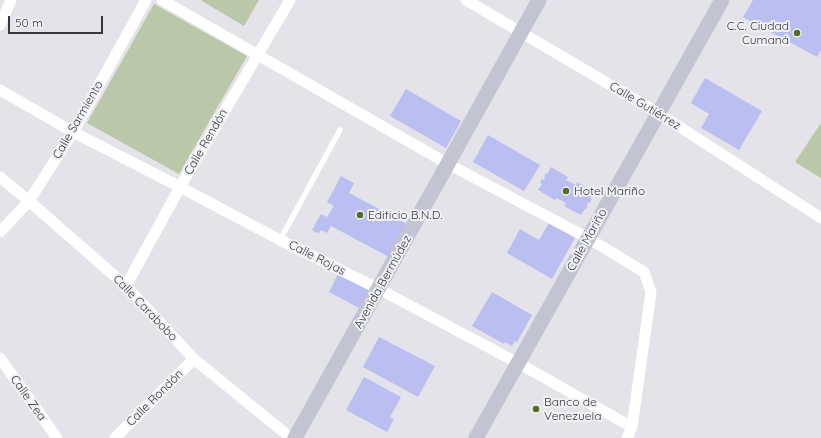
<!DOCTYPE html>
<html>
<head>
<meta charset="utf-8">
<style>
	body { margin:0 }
	#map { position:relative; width:821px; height:438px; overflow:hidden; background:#e3e3e9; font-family:Quicksand,sans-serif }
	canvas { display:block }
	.scale { position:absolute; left:8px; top:16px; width:95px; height:18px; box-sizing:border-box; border:2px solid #373739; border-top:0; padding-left:5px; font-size:12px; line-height:14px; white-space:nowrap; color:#373739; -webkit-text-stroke:3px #f0f1f6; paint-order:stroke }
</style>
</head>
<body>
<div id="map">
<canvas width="821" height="438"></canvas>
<div class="scale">50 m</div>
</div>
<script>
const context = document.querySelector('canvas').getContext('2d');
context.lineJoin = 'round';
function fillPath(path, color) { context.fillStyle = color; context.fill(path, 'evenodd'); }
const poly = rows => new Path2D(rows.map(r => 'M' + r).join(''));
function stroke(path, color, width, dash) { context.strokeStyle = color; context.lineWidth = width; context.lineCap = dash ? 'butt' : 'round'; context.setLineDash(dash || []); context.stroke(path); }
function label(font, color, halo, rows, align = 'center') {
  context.font = font + ' Quicksand,sans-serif'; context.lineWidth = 4; context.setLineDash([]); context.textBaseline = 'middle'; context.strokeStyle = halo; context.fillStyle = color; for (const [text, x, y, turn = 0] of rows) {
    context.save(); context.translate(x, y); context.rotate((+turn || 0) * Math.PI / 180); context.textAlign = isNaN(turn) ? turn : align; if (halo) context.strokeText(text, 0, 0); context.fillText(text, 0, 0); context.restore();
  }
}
fillPath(poly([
	[202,0,259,0,244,26,202,1],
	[154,4,247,56,179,174,87,123],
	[821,123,821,178,795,162]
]), '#bac7a9');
fillPath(poly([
	[753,0,821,0,821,50,817,57,743,17],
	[705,78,762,111,739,150,701,128,709,114,691,103],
	[406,89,461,121,446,148,390,116],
	[488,135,540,165,524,191,473,162],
	[551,167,568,177,566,180,576,185,577,182,594,192,590,199,592,199,590,203,588,202,587,205,588,206,586,209,585,209,581,215,564,206,566,203,556,198,555,200,538,190,542,184,540,183,542,179,544,180,545,178,544,177,546,173,547,174],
	[341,176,354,183,349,193,407,224,389,257,331,226,327,233,321,230,319,233,317,232,316,233,312,230,321,214,327,217,334,206,327,202],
	[549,223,575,238,552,279,507,253,520,229,539,240],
	[339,272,371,289,363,310,329,292],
	[492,292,532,315,517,342,515,341,512,346,505,342,504,344,472,326],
	[379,337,435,366,418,397,363,367],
	[364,377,401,397,390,417,394,419,387,432,346,410]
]), '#babef1');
stroke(poly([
	[280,240,340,130]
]), '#fff', 5.5);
stroke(poly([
	[162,0,448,164,588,238,644,272,651,292,632,427,627,438],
	[466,0,658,113,821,218],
	[0,25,11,0],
	[0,90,73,132,180,187,280,240,379,289,518,363,632,427],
	[0,177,29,201,126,286,194,359,291,438],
	[0,232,29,201,73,132,146,0],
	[126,286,180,187,290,0],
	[0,358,57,438],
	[115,438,194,359]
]), '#fff', 11);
stroke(poly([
	[295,438,539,0],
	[476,438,722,0]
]), '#c2c4d1', 15);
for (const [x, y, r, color] of [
	[797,33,4,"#536e20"],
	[566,191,4,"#536e20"],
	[360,215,4,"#536e20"],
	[536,409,4,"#536e20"]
]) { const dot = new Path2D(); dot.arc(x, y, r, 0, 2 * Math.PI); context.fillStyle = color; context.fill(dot); stroke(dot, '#f0f1f6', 1.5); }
label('12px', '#373739', '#f0f1f6', [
	["C.C. Ciudad",789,26,"right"],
	["Cumaná",789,40,"right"],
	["Hotel Mariño",574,191],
	["Edificio B.N.D.",368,215],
	["Banco de",544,402],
	["Venezuela",544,416]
], 'left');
label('12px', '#373739', '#f0f1f6', [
	["Calle Gutiérrez",645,106,31],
	["Calle Sarmiento",78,120,-60],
	["Calle Rendón",206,142,-60],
	["Calle Mariño",587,240,-61],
	["Calle Rojas",317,258,27],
	["Avenida Bermúdez",383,282,-61],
	["Calle Carabobo",145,308,46],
	["Calle Zea",28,398,55],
	["Calle Rondón",155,398,-45]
]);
</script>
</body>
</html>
